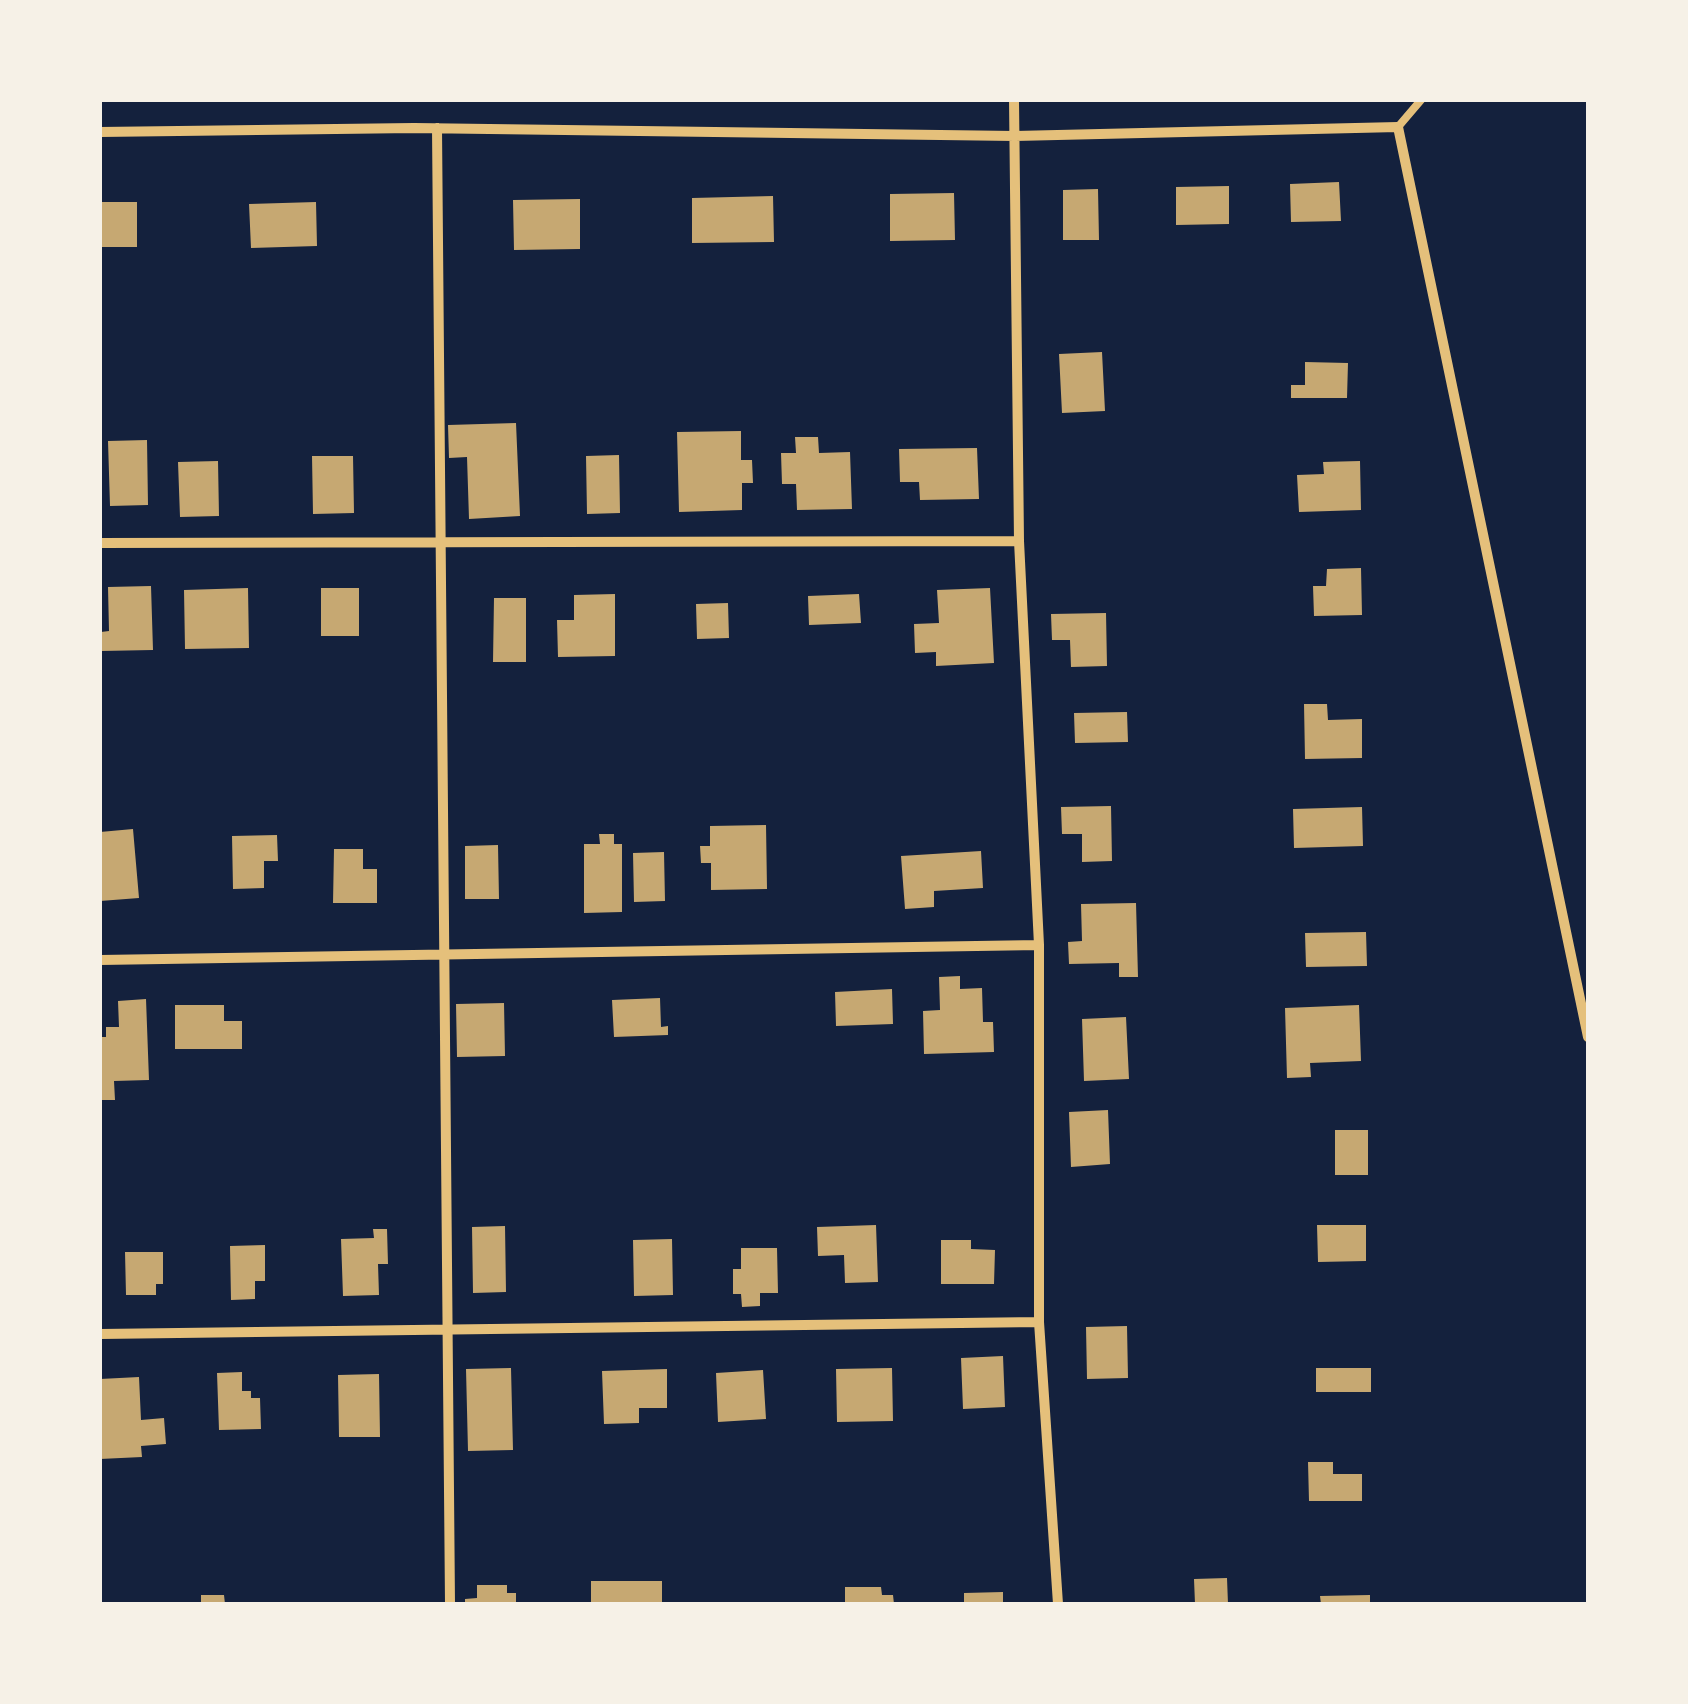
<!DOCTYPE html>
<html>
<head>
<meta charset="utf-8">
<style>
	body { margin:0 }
	#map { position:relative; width:1688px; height:1704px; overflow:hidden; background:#14213d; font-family:"Fira Sans Condensed",sans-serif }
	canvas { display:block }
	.frame { position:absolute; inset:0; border:102px solid #f6f1e7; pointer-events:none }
</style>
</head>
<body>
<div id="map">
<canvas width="1688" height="1704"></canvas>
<div class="frame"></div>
</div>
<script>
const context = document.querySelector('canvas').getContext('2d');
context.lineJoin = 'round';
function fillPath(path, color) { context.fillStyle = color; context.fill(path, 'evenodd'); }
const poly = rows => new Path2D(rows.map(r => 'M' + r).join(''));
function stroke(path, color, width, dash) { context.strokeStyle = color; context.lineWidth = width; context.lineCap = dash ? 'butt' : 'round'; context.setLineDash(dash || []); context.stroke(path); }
fillPath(poly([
	[1339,182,1341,221,1291,222,1290,184],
	[1229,186,1229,224,1176,225,1176,187],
	[1098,189,1099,240,1063,240,1063,190],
	[954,193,955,240,890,241,890,194],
	[773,196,774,242,692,243,692,198],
	[580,199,580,249,514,250,513,200],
	[100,202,137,202,137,247,100,247],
	[316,202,317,246,251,248,249,204],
	[1102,352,1105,411,1062,413,1059,354],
	[1305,362,1348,363,1347,398,1291,398,1291,385,1305,385],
	[516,423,520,516,469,519,467,457,449,458,448,425],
	[741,431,741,460,752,460,753,483,742,483,742,510,679,512,677,432],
	[795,437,818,437,819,453,850,452,852,509,797,510,796,484,782,484,781,453,796,453],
	[147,440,148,505,110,506,108,441],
	[977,448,979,499,920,500,919,482,900,482,899,449],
	[619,455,620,513,587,514,586,456],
	[312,456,353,456,354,513,313,514],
	[218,461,219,516,180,517,178,462],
	[1360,461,1361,510,1299,512,1297,475,1324,474,1323,462],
	[1361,568,1362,615,1314,616,1313,586,1326,586,1327,569],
	[151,586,153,650,101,651,101,632,109,631,108,587],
	[248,588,249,648,185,649,184,590],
	[321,588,359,588,359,636,321,636],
	[990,588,994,663,936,666,936,652,915,653,914,624,939,623,937,590],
	[615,594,615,656,558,657,557,620,574,620,574,595],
	[859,594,861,623,809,625,808,596],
	[494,598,526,598,526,662,493,662],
	[728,603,729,638,697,639,696,604],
	[1106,613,1107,666,1071,667,1070,640,1052,640,1051,614],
	[1304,704,1327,704,1328,720,1362,719,1362,758,1305,759],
	[1127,712,1128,742,1075,743,1074,713],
	[1111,806,1112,861,1082,862,1082,834,1062,834,1061,807],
	[1362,807,1363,846,1294,848,1293,809],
	[766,825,767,889,711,890,711,863,701,863,700,846,710,846,710,826],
	[133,829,139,898,100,901,100,832],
	[599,834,614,834,614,844,622,844,622,912,584,913,584,844,600,844],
	[277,835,278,861,264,861,264,888,233,889,232,836],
	[498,845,499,899,465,899,465,846],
	[334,849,363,849,363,869,377,869,377,903,333,903],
	[981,851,983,888,934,891,934,907,905,909,901,856],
	[664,852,665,901,634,902,633,853],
	[1136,903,1138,977,1119,977,1119,963,1069,964,1068,942,1082,941,1081,904],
	[1366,932,1367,966,1306,967,1305,933],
	[960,976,960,989,982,988,983,1022,993,1022,994,1052,924,1054,923,1011,940,1010,939,977],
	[892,989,893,1024,836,1026,835,992],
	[660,998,661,1027,668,1026,668,1035,614,1037,612,1000],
	[146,999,149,1080,114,1081,115,1100,100,1100,100,1037,106,1037,106,1027,119,1027,118,1001],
	[504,1003,505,1056,457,1057,456,1004],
	[175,1005,224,1005,224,1021,242,1021,242,1049,175,1049],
	[1359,1005,1361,1061,1310,1063,1311,1077,1287,1078,1285,1008],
	[1126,1017,1129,1079,1084,1081,1082,1019],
	[1108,1110,1110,1164,1071,1167,1069,1112],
	[1335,1130,1368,1130,1368,1175,1335,1175],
	[876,1225,878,1282,845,1283,844,1255,818,1256,817,1227],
	[1317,1225,1366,1225,1366,1261,1318,1262],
	[505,1226,506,1292,473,1293,472,1227],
	[373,1229,387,1229,388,1264,378,1264,379,1295,343,1296,341,1239,374,1238],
	[672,1239,673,1295,634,1296,633,1240],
	[941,1240,971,1240,971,1249,995,1250,994,1284,941,1284],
	[265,1245,265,1281,255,1281,255,1299,231,1300,230,1246],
	[741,1248,777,1248,778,1293,760,1293,760,1306,742,1307,741,1294,733,1294,733,1269,741,1269],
	[125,1252,163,1252,163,1284,156,1284,156,1295,126,1295],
	[1127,1326,1128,1378,1087,1379,1086,1327],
	[1003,1356,1005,1407,963,1409,961,1358],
	[511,1368,513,1450,468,1451,466,1369],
	[892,1368,893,1421,837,1422,836,1369],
	[1316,1368,1371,1368,1371,1392,1316,1392],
	[667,1369,667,1408,639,1408,639,1423,604,1424,602,1371],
	[763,1370,766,1419,718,1422,716,1373],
	[242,1372,242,1391,251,1391,251,1398,260,1398,261,1429,219,1430,217,1373],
	[379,1374,380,1437,339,1437,338,1375],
	[139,1377,141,1420,164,1418,166,1444,141,1446,142,1457,100,1459,100,1379],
	[1308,1462,1333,1462,1333,1474,1362,1474,1362,1501,1309,1501],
	[1227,1578,1228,1604,1195,1604,1194,1579],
	[591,1581,662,1581,662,1604,591,1604],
	[477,1585,507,1585,507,1593,516,1593,516,1604,465,1604,465,1599,477,1598],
	[845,1587,881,1587,882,1595,893,1595,894,1604,845,1604],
	[1003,1592,1003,1604,964,1604,964,1593],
	[201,1595,224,1595,225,1604,201,1604],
	[1370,1595,1370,1604,1321,1604,1320,1596]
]), '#c6a872');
stroke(poly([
	[1398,127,1421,100]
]), '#e5c07b', 8);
stroke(poly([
	[1014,100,1019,541,1039,945,1039,1322,1058,1604],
	[437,128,450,1604],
	[100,132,414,128,1015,136,1398,127,1588,1037],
	[100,543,1019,541],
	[100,960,1039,945],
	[100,1334,1039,1322]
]), '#e5c07b', 10);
</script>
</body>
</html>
